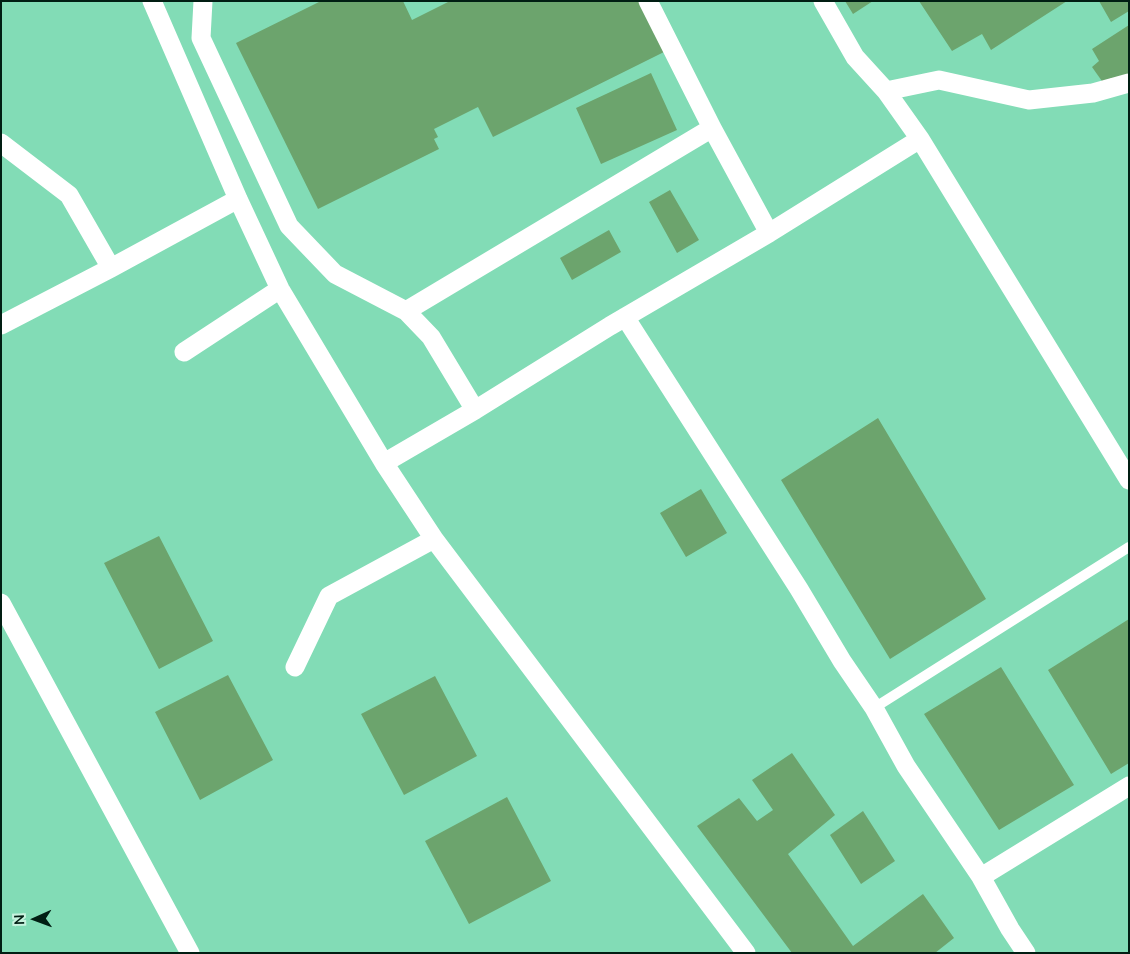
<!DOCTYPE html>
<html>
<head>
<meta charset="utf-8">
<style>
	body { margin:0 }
	#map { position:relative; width:1130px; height:954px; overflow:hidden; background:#82dcb6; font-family:"Nunito Sans",sans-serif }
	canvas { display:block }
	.frame { position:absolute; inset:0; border:2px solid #011e13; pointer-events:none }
	.north { position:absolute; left:10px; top:894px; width:50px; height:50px; -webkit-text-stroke:4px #c8f3df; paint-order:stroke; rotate:268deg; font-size:14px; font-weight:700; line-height:20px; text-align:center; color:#011e13 }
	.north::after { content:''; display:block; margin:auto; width:18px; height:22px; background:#011e13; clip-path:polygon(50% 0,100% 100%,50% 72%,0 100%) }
</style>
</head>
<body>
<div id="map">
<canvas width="1130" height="954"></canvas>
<div class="frame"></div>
<div class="north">N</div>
</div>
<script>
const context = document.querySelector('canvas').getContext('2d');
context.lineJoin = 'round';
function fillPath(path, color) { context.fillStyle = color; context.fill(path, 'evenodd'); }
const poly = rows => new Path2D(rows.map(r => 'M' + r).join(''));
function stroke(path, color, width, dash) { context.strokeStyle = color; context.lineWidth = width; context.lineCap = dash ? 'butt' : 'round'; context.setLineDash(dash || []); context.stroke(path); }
fillPath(poly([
	[321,1,403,1,412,20,450,1,639,1,664,52,493,137,478,107,434,129,438,137,434,139,439,149,318,209,236,43],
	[845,1,873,1,853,14],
	[919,1,1067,1,991,50,982,34,952,51],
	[1099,1,1129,1,1129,11,1111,22],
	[1129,25,1129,73,1114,82,1111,78,1104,84,1092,67,1099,61,1092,49],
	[651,73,677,130,601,164,576,108],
	[670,190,699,240,677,253,649,202],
	[609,230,621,252,572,280,560,258],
	[878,418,986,599,890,659,781,480],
	[701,489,727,533,686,557,660,513],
	[159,536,213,641,159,669,104,563],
	[1129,619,1129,763,1111,774,1048,670],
	[1001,667,1074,785,999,830,924,714],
	[228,675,273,760,200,800,155,712],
	[435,676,477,756,404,795,361,714],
	[792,753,835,815,788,854,853,946,923,894,954,938,935,953,792,953,697,826,739,798,757,821,773,810,752,780],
	[507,797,551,881,469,924,425,841],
	[863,811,895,861,861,884,830,835]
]), '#6ca46d');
stroke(poly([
	[874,708,1129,547]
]), '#fff', 10);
stroke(poly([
	[152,1,238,199,280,289,384,463,434,539,746,953],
	[203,1,201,38,289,226,335,274,406,311,431,337,475,410],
	[648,1,712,128,769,233],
	[823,1,855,57,886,91,920,139,1129,480],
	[886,91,939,80,1029,100,1093,93,1129,83],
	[1,143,69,195,111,268],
	[406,311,712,128],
	[625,317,799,589,842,661,874,708,906,766,981,877],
	[1,325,111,268,238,199],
	[184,352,280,289],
	[384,463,475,410,610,326,769,233,920,139],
	[1,603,190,953],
	[295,667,329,596,434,539],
	[1026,953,1010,929,981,877,1129,786]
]), '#fff', 19);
</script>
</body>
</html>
